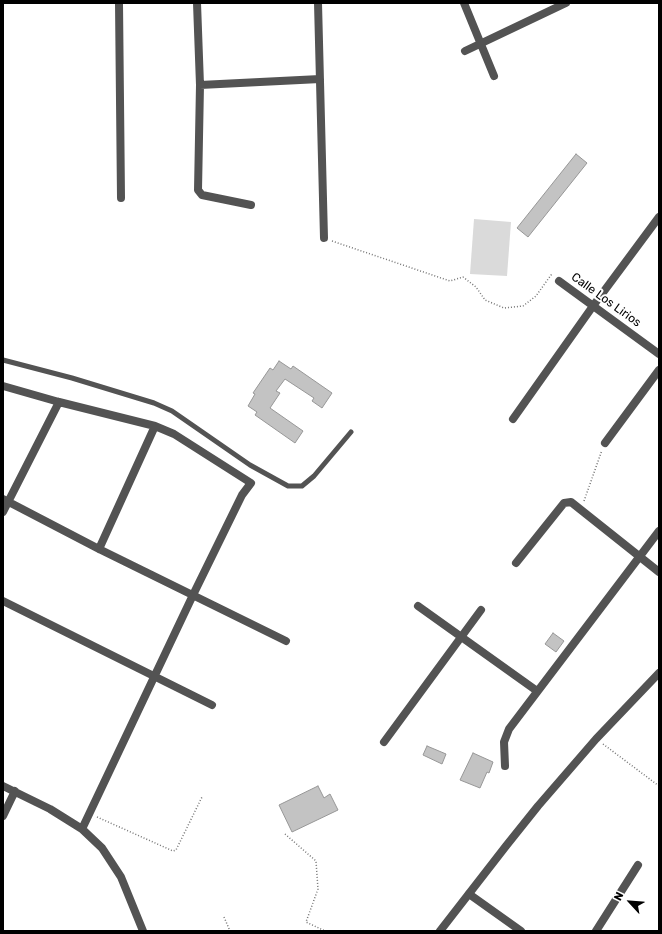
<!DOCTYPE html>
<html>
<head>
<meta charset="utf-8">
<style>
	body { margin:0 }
	#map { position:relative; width:662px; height:934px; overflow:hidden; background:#fff; font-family:Rubik,sans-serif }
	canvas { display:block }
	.frame { position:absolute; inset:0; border:4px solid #000; pointer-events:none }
	.north { position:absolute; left:610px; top:882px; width:40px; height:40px; -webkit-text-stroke:3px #fff; paint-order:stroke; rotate:296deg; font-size:11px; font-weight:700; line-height:16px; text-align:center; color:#000 }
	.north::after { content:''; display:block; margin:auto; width:14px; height:18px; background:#000; clip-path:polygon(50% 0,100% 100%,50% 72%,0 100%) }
</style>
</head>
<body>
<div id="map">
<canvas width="662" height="934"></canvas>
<div class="frame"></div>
<div class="north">N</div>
</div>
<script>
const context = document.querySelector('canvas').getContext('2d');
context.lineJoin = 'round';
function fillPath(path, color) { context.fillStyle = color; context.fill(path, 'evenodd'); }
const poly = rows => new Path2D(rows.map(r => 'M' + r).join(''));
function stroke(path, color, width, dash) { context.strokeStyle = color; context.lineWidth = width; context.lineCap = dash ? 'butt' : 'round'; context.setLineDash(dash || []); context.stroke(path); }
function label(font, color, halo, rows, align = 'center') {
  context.font = font + ' Rubik,sans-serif'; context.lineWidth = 4; context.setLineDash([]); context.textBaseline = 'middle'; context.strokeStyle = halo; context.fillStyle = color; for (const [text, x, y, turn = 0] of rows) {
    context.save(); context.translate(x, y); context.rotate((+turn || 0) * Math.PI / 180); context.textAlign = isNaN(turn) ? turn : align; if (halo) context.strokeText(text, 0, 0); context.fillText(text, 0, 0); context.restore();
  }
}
fillPath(poly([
	[474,219,511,222,507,276,470,274]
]), '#dadada');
const building = poly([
	[576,154,587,163,528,237,517,228,576,154],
	[279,361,291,369,293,366,332,393,322,408,312,401,314,398,285,379,276,391,280,393,270,408,303,431,295,443,255,415,257,412,248,406,255,394,253,393,270,368,273,370,279,361],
	[553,633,564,641,556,652,545,644,553,633],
	[427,746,446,754,442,764,423,755,427,746],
	[473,753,493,762,489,773,487,772,480,788,460,780,473,753],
	[318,786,324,798,330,794,338,810,292,832,279,805,318,786]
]);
fillPath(building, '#c3c3c3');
stroke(building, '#979797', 1);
stroke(poly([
	[332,241,450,281,463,277,476,287,485,300,504,308,523,306,536,296,551,275,553,276],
	[584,501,602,450],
	[603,744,659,786],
	[97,817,173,851,176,850,202,797],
	[285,834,316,861,318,889,306,922,325,931],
	[224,917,230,931]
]), '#757575', 1.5, [1, 2]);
stroke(poly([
	[3,360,72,378,154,403,172,411,250,465,288,486,302,486,314,476,351,432]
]), '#535353', 5);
stroke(poly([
	[119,3,121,198],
	[197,3,200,85,198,190,202,195,251,205],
	[318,3,324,238],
	[464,3,494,76],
	[465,51,566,3],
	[200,85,320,79],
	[559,281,659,354],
	[3,386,59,402,155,426,174,434,251,483,242,495,193,595,82,829],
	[513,419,593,306,659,217],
	[605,443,659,370],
	[3,499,99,549,286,641],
	[3,512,59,402],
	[99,549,155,426],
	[516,563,564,503,571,502,659,572],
	[3,601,212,705],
	[418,606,537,691],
	[384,742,481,610],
	[505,766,504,742,509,729,659,531],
	[3,786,50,809,82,829,102,848,121,877,143,931],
	[3,816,15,791],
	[469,894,521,931],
	[596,931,638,865]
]), '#535353', 8);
stroke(poly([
	[440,931,506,846,538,806,596,739,659,673]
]), '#535353', 8);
label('12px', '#000', '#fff', [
	["Calle Los Lirios",606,300,36]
]);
</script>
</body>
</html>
